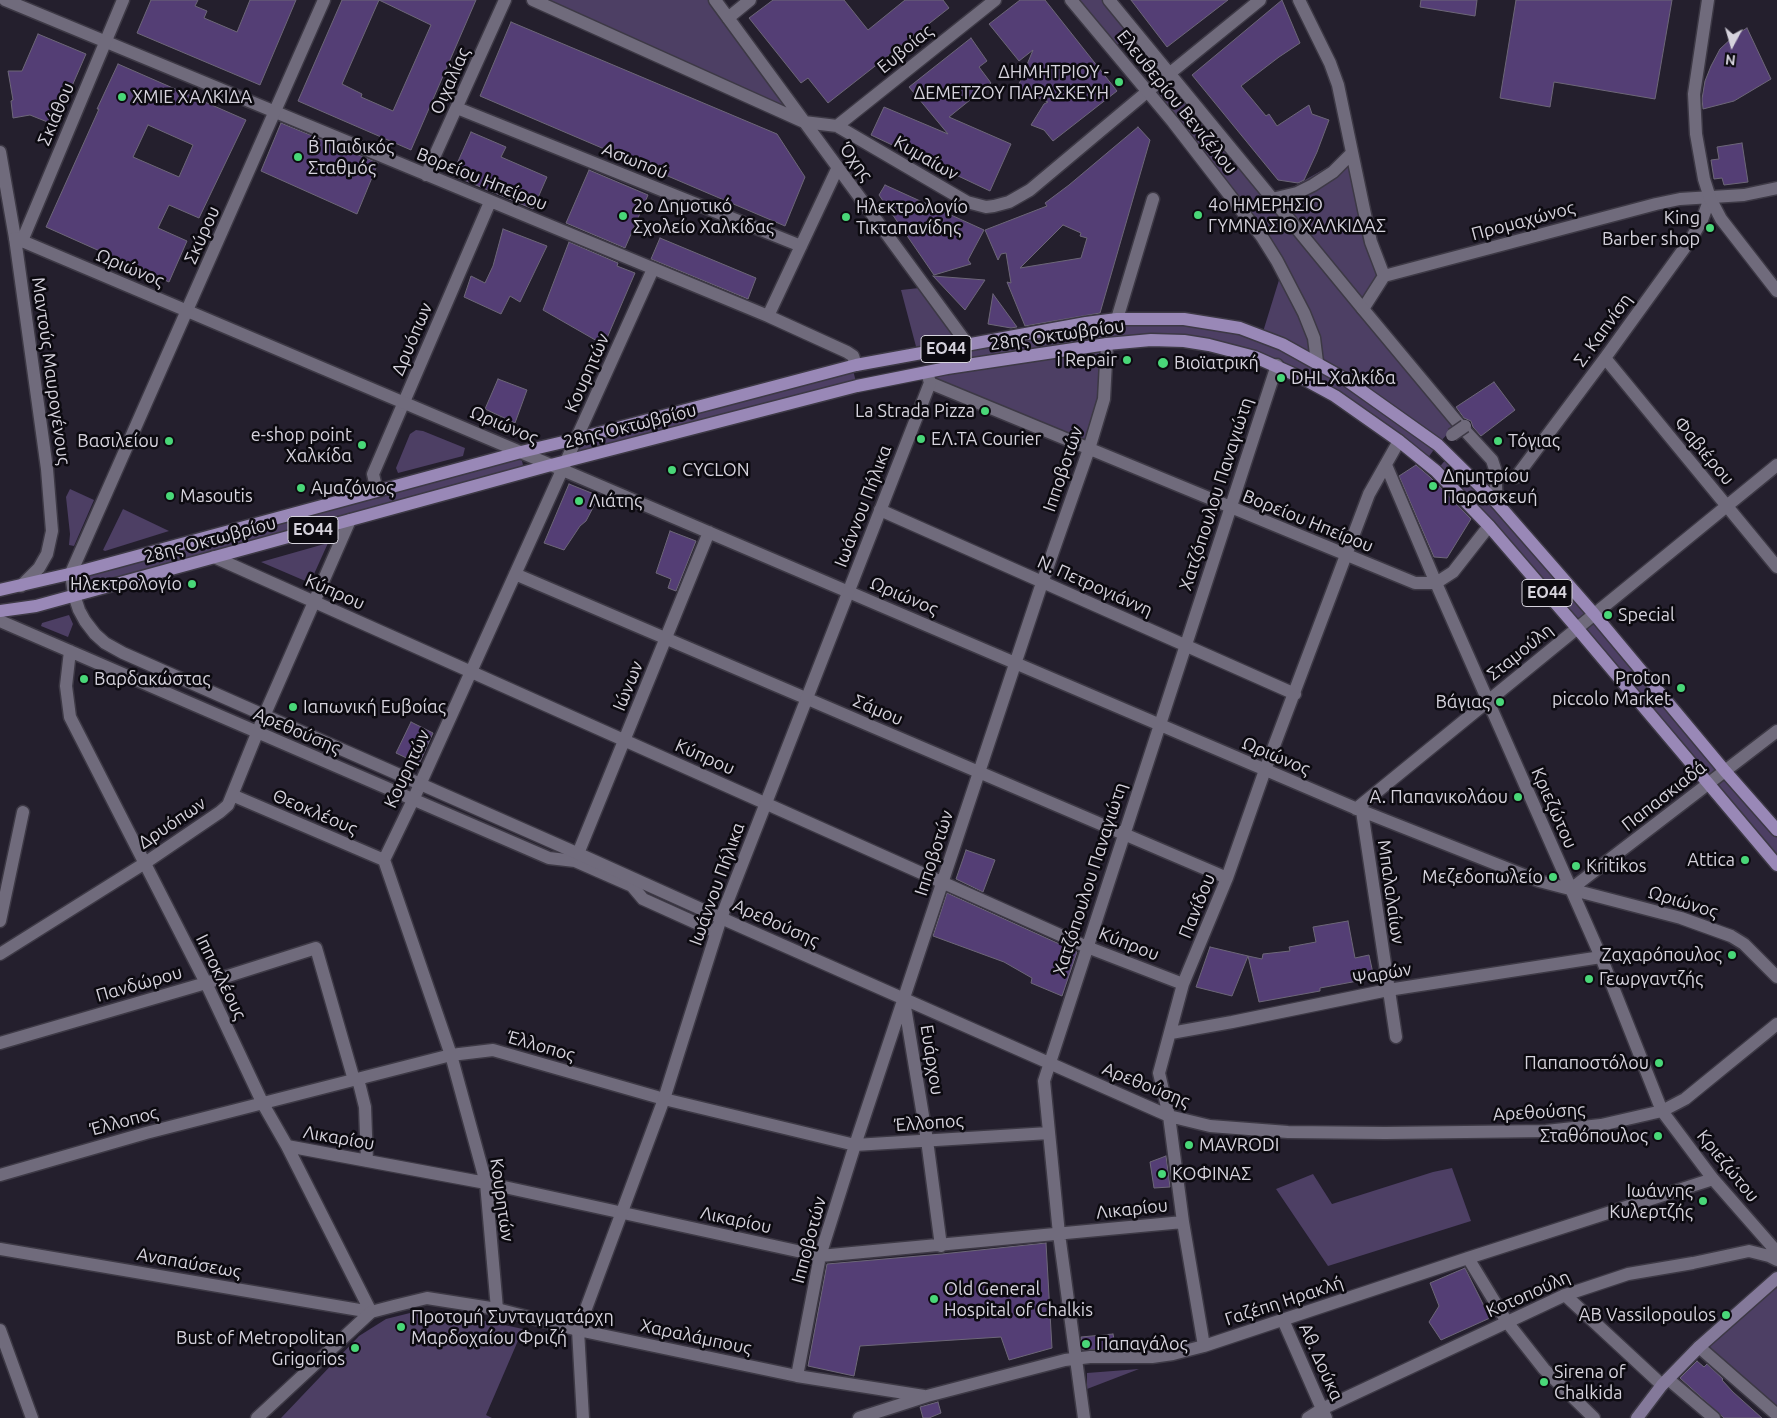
<!DOCTYPE html>
<html>
<head>
<meta charset="utf-8">
<style>
	body { margin:0 }
	#map { position:relative; width:1777px; height:1418px; overflow:hidden; background:#241f2d; font-family:Ubuntu,sans-serif }
	canvas { display:block }
	.north { position:absolute; left:1707px; top:20px; width:50px; height:50px; -webkit-text-stroke:4px #0c0a10; paint-order:stroke; rotate:186deg; font-size:14px; font-weight:700; line-height:20px; text-align:center; color:#d6d3dd }
	.north::after { content:''; display:block; margin:auto; width:18px; height:22px; background:#d6d3dd; clip-path:polygon(50% 0,100% 100%,50% 72%,0 100%) }
</style>
</head>
<body>
<div id="map">
<canvas width="1777" height="1418"></canvas>
<div class="north">N</div>
</div>
<script>
const context = document.querySelector('canvas').getContext('2d');
context.lineJoin = 'round';
function fillPath(path, color) { context.fillStyle = color; context.fill(path, 'evenodd'); }
const poly = rows => new Path2D(rows.map(r => 'M' + r).join(''));
function stroke(path, color, width, dash) { context.strokeStyle = color; context.lineWidth = width; context.lineCap = dash ? 'butt' : 'round'; context.setLineDash(dash || []); context.stroke(path); }
function label(font, color, halo, rows, align = 'center') {
  context.font = font + ' Ubuntu,sans-serif'; context.lineWidth = 5; context.setLineDash([]); context.textBaseline = 'middle'; context.strokeStyle = halo; context.fillStyle = color; for (const [text, x, y, turn = 0] of rows) {
    context.save(); context.translate(x, y); context.rotate((+turn || 0) * Math.PI / 180); context.textAlign = isNaN(turn) ? turn : align; if (halo) context.strokeText(text, 0, 0); context.fillText(text, 0, 0); context.restore();
  }
}
fillPath(poly([
	[533,0,715,0,804,122],
	[1071,0,1109,0,1135,31,1112,49],
	[1169,73,1272,199,1352,153,1384,276,1363,310,1458,423,1438,444,1425,462,1335,396,1209,345,1107,344,1104,399,1089,449,930,383,947,368,966,365,968,346,918,354,901,290,919,288,968,345,1146,318,1262,335,1279,280,1284,274,1148,91],
	[852,366,857,386,583,457,573,452,576,439],
	[416,430,423,431,465,448,463,456,398,473,396,468,410,434],
	[521,457,523,465,515,475,82,587,80,579,82,571],
	[1448,457,1497,503,1777,834,1777,868,1436,471],
	[70,489,94,500,74,546,69,545,70,534,66,497],
	[123,509,169,531,105,551,103,550],
	[328,543,310,583,261,562],
	[69,615,73,624,68,637,41,626,42,623],
	[1452,1168,1471,1221,1328,1266,1276,1189,1313,1174,1332,1204,1433,1172],
	[1777,1278,1777,1414,1699,1347],
	[443,1312,523,1329,486,1415,492,1418,281,1418,359,1336,386,1319,410,1313],
	[1139,1369,1087,1389,1087,1373]
]), '#4d3f64');
const building = poly([
	[151,0,198,0,195,6,207,11,204,18,237,32,250,0,296,0,260,85,137,33,151,0],
	[342,0,379,0,342,84,362,94,361,97,393,111,431,25,379,0,476,0,411,150,298,101,342,0],
	[773,0,844,0,868,30,905,0,943,0,949,8,828,103,808,78,801,83,749,18,773,0],
	[1020,0,1045,0,1117,91,1053,141,1044,130,1031,125,1044,104,1048,102,1017,89,1033,50,1019,61,989,24,1020,0],
	[1131,0,1228,0,1167,47,1131,0],
	[1282,0,1300,43,1279,57,1241,86,1266,116,1269,114,1277,126,1309,105,1312,114,1329,120,1317,152,1304,180,1298,183,1278,180,1192,75,1282,0],
	[1421,0,1477,0,1475,16,1420,7,1421,0],
	[1516,0,1672,0,1655,99,1554,82,1550,107,1500,98,1516,0],
	[511,22,777,134,805,177,785,226,480,96,511,22],
	[1747,28,1771,79,1734,101,1703,109,1702,99,1705,81,1711,66,1720,49,1734,36,1747,28],
	[38,34,86,54,55,125,30,115,13,118,11,101,13,100,8,71,22,71,38,34],
	[971,38,987,61,979,67,991,83,949,117,1011,144,990,191,871,135,884,107,948,134,909,87,971,38],
	[118,64,246,120,199,218,169,205,158,228,187,241,169,282,46,227,99,109,97,109,118,64],
	[148,125,193,145,179,177,133,157,148,125],
	[281,123,378,163,357,214,261,171,281,123],
	[1138,127,1150,140,1100,313,1025,326,1007,282,1011,283,1006,253,1001,254,998,260,985,230,1047,206,1045,203,1069,185,1138,127],
	[1063,225,1081,233,1080,236,1087,238,1081,258,1020,268,1063,225],
	[471,132,506,147,501,157,547,177,533,209,452,175,471,132],
	[1742,143,1748,182,1724,185,1722,178,1714,179,1711,160,1719,159,1717,147,1742,143],
	[589,170,648,195,625,248,566,223,589,170],
	[885,185,984,230,968,260,971,264,934,275,879,195,885,185],
	[503,229,547,246,520,302,510,296,501,314,464,297,471,276,485,283,493,266,503,229],
	[660,238,756,278,748,299,651,259,660,238],
	[569,242,618,263,617,266,635,273,604,345,543,310,569,242],
	[933,276,985,280,965,310,933,276],
	[993,294,1017,327,1011,328,988,324,993,294],
	[498,379,527,390,515,423,485,409,498,379],
	[1494,382,1515,410,1481,436,1473,427,1471,421,1464,418,1456,407,1494,382],
	[1416,465,1430,477,1471,519,1447,558,1434,557,1399,476,1416,465],
	[569,484,599,496,586,521,580,526,564,550,544,543,569,484],
	[670,531,696,541,676,591,668,588,671,579,656,573,670,531],
	[411,722,433,733,419,764,396,753,411,722],
	[966,850,995,860,983,892,956,879,966,850],
	[947,893,1077,952,1062,996,1031,983,1032,978,1004,962,933,936,947,893],
	[1348,921,1355,958,1369,955,1374,978,1320,988,1320,991,1259,1002,1248,956,1262,959,1263,954,1290,951,1289,947,1316,942,1313,927,1348,921],
	[1210,947,1248,956,1232,996,1196,987,1210,947],
	[1166,1156,1170,1187,1154,1188,1150,1162,1166,1156],
	[1046,1243,1052,1348,1009,1360,1001,1337,860,1346,854,1376,808,1366,827,1264,942,1254,1046,1243],
	[1465,1268,1490,1318,1441,1340,1429,1322,1439,1306,1430,1283,1465,1268],
	[1113,1334,1116,1349,1083,1350,1081,1337,1113,1334],
	[1697,1361,1704,1367,1707,1364,1723,1379,1722,1380,1733,1392,1762,1418,1724,1418,1680,1378,1697,1361],
	[938,1402,941,1413,929,1418,923,1418,920,1407,938,1402]
]);
fillPath(building, '#543e75');
stroke(building, '#6d6778', 1);
const pedestrian = poly([
	[1668,1379,1714,1418]
]);
const minor = poly([
	[5,0,768,316,847,352,853,356,856,365],
	[533,0,804,122,837,126,967,202,986,207,994,206,1009,202,1030,190,1148,91,1260,0],
	[715,0,968,345],
	[1299,0,1330,63,1338,85,1367,224,1371,242,1384,276],
	[728,18,750,0],
	[457,108,801,246],
	[837,126,995,0],
	[0,152,15,238],
	[426,175,505,0],
	[1272,199,1297,193,1313,185,1333,172,1352,153],
	[1363,309,1384,276,1656,204,1680,199,1744,195,1777,188],
	[768,316,838,167],
	[1117,319,1153,199],
	[1605,358,1777,567],
	[930,383,1415,583,1436,583,1453,572,1489,526],
	[551,465,1362,811,1539,881,1681,918,1731,936,1744,944,1777,977],
	[1386,465,1436,583,1601,957,1662,1111,1713,1179,1777,1252],
	[1516,477,1605,358,1691,239,1702,220,1710,198],
	[377,491,373,474,490,202],
	[880,510,1295,694],
	[214,557,1087,947,1183,984],
	[515,574,1227,878],
	[0,621,549,858,575,861,632,886,643,899,716,932],
	[70,651,66,686,70,717,206,983,263,1104,287,1146,371,1312],
	[232,795,384,860],
	[1356,809,1777,465],
	[1362,811,1396,1037],
	[575,861,709,532],
	[1571,889,1777,731],
	[721,918,1169,1116,1210,1126,1288,1132,1385,1133,1546,1131,1601,1125,1662,1111,1685,1099,1777,1024],
	[0,921,23,812],
	[0,954,145,863,220,812,228,805,264,716,350,520],
	[904,1001,927,1140,941,1246],
	[1171,1033,1232,1022,1388,990,1601,957],
	[0,1043,206,983,316,948,354,1080],
	[358,1079,365,1107,367,1161],
	[287,1146,486,1183,820,1256,1183,1222],
	[0,1175,146,1133,451,1055,493,1050,664,1099,855,1145,1049,1133],
	[0,1249,371,1312],
	[1468,1258,1507,1322,1544,1369,1594,1418],
	[1565,1295,1662,1385],
	[497,1309,486,1183,451,1055,384,860,413,800,653,269],
	[1283,1320,1326,1418],
	[0,1330,32,1418],
	[1204,1346,1183,1222,1169,1116,1159,1073,1183,984,1227,878,1265,770,1369,494,1399,441],
	[1699,1347,1777,1415],
	[797,1376,820,1256,855,1145,1042,583,1089,449,1104,399,1107,344],
	[583,1418,578,1330,797,1376,924,1396],
	[859,1418,927,1396,1065,1360,1090,1357,1152,1357,1173,1354,1204,1346,1468,1258,1713,1179],
	[1084,1418,1059,1234,1044,1081,1277,365],
	[1308,1418,1322,1409,1565,1295,1628,1274,1693,1263,1749,1251,1769,1256,1777,1260]
]);
const tertiary = poly([
	[324,0,71,573,74,595,79,610,85,621,95,634,105,643,123,653,579,854,721,918],
	[1071,0,1173,122,1262,237,1277,261,1304,313,1314,338,1317,362],
	[1109,0,1363,309,1458,423,1492,460,1495,469,1497,503],
	[1708,0,1694,94,1696,134,1704,179,1710,198,1721,219,1777,291],
	[15,238,551,465],
	[15,238,47,469,52,531,47,554,39,568,21,586],
	[22,241,123,0],
	[257,1418,371,1312,394,1306,427,1298,497,1309,578,1330,664,1099,721,918,930,383,927,372]
]);
const secondary = poly([
	[1637,1418,1662,1385,1699,1347,1777,1278]
]);
const primary = poly([
	[0,590,82,571,521,452,576,439,856,365,1086,323,1117,319,1184,319,1240,328,1282,344,1345,379,1438,445,1497,503,1594,614,1725,771,1777,830],
	[0,611,36,606,551,465,857,386,947,368,1107,344,1151,340,1184,341,1209,345,1255,357,1300,377,1335,396,1399,441,1436,471,1489,526,1577,628,1777,865]
]);
stroke(pedestrian, '#3d3945', 15);
stroke(minor, '#3d3945', 15);
stroke(tertiary, '#3d3945', 15);
stroke(secondary, '#3d3945', 15);
stroke(primary, '#3d3945', 15);
stroke(pedestrian, '#706b7c', 12);
stroke(minor, '#706b7c', 12);
stroke(tertiary, '#706b7c', 12);
stroke(secondary, '#84799a', 12);
stroke(primary, '#9988b7', 12);
const pedestrianBridge = poly([
	[1452,435,1465,426]
]);
stroke(pedestrianBridge, '#3d3945', 15, []);
stroke(pedestrianBridge, '#706b7c', 12);
for (const [x, y, r, color] of [
	[1119,82,5,"#49d778"],
	[122,97,5,"#49d778"],
	[298,157,5,"#49d778"],
	[1198,215,5,"#49d778"],
	[623,216,5,"#49d778"],
	[846,217,5,"#49d778"],
	[1710,228,5,"#49d778"],
	[1127,360,5,"#49d778"],
	[1163,363,6,"#49d778"],
	[1281,378,5,"#49d778"],
	[985,411,5,"#49d778"],
	[921,439,5,"#49d778"],
	[169,441,5,"#49d778"],
	[1498,441,5,"#49d778"],
	[362,445,5,"#49d778"],
	[672,470,5,"#49d778"],
	[1433,486,5,"#49d778"],
	[301,488,5,"#49d778"],
	[170,496,5,"#49d778"],
	[579,501,5,"#49d778"],
	[192,584,5,"#49d778"],
	[1608,615,5,"#49d778"],
	[84,679,5,"#49d778"],
	[1681,688,5,"#49d778"],
	[1500,702,5,"#49d778"],
	[293,707,5,"#49d778"],
	[1518,797,5,"#49d778"],
	[1745,860,5,"#49d778"],
	[1576,866,5,"#49d778"],
	[1553,877,5,"#49d778"],
	[1732,955,5,"#49d778"],
	[1589,979,5,"#49d778"],
	[1659,1063,5,"#49d778"],
	[1658,1136,5,"#49d778"],
	[1189,1145,5,"#49d778"],
	[1162,1174,5,"#49d778"],
	[1703,1201,5,"#49d778"],
	[934,1299,5,"#49d778"],
	[1726,1315,5,"#49d778"],
	[401,1327,5,"#49d778"],
	[1086,1344,5,"#49d778"],
	[355,1348,5,"#49d778"],
	[1544,1382,5,"#49d778"]
]) { const dot = new Path2D(); dot.arc(x, y, r, 0, 2 * Math.PI); context.fillStyle = color; context.fill(dot); stroke(dot, '#0c0a10', 2); }
for (const [x, y, w] of [
	[946,349,50],
	[313,530,50],
	[1547,593,50]
]) { const box = new Path2D(); box.roundRect(x - w / 2, y - 13.5, w, 27, 4); context.fillStyle = '#0c0a10'; context.fill(box); stroke(box, '#d6d3dd', 1); }
label('bold 16px', '#d6d3dd', null, [
	["ΕΟ44",946,349],
	["ΕΟ44",313,530],
	["ΕΟ44",1547,593]
]);
label('18px', '#d6d3dd', '#0c0a10', [
	["Ευβοίας",905,49,-39],
	["Οιχαλίας",450,81,-66],
	["Ελευθερίου Βενιζέλου",1177,102,51],
	["Σκιάθου",56,114,-67],
	["Κυμαίων",926,158,30],
	["Ασωπού",635,161,22],
	["Όχης",856,162,54],
	["Βορείου Ηπείρου",482,179,22],
	["Προμαχώνος",1523,221,-15],
	["Σκύρου",202,235,-66],
	["Ωριώνος",130,268,23],
	["Σ. Καπνίση",1603,330,-54],
	["28ης Οκτωβρίου",1057,335,-8],
	["Δρυόπων",412,339,-67],
	["Μαντούς Μαυρογένους",51,371,82],
	["Κουρητών",587,373,-66],
	["Ωριώνος",504,425,23],
	["28ης Οκτωβρίου",630,426,-14],
	["Φαβιέρου",1704,451,50],
	["Ιπποβοτών",1063,469,-71],
	["Χατζόπουλου Παναγιώτη",1216,494,-72],
	["Ιωάννου Πήλικα",863,506,-69],
	["Βορείου Ηπείρου",1308,521,22],
	["28ης Οκτωβρίου",210,540,-15],
	["Ν. Πετρογιάννη",1095,586,24],
	["Κύπρου",335,592,24],
	["Ωριώνος",904,596,23],
	["Σταμούλη",1520,652,-39],
	["Ιώνων",628,686,-68],
	["Σάμου",878,710,23],
	["Αρεθούσης",297,731,23],
	["Ωριώνος",1276,756,23],
	["Κύπρου",705,757,24],
	["Κουρητών",407,769,-65],
	["Παπασκιαδά",1664,796,-38],
	["Κριεζώτου",1554,808,66],
	["Θεοκλέους",315,812,23],
	["Δρυόπων",172,823,-34],
	["Ιπποβοτών",934,853,-72],
	["Χατζόπουλου Παναγιώτη",1090,879,-72],
	["Ιωάννου Πήλικα",717,884,-70],
	["Μπαλαλαίων",1391,892,82],
	["Ωριώνος",1683,902,17],
	["Πανίδου",1197,906,-68],
	["Αρεθούσης",776,923,24],
	["Κύπρου",1129,944,21],
	["Ψαρών",1382,974,-10],
	["Ιπποκλέους",221,977,64],
	["Πανδώρου",139,984,-16],
	["Έλλοπος",541,1046,16],
	["Ευάρχου",932,1060,81],
	["Αρεθούσης",1146,1085,22],
	["Αρεθούσης",1539,1112,-3],
	["Έλλοπος",124,1121,-15],
	["Έλλοπος",929,1123,-4],
	["Λικαρίου",339,1138,10],
	["Κριεζώτου",1728,1166,51],
	["Κουρητών",502,1200,82],
	["Λικαρίου",1132,1209,-6],
	["Λικαρίου",736,1220,12],
	["Ιπποβοτών",809,1240,-75],
	["Αναπαύσεως",189,1263,10],
	["Κοτοπούλη",1528,1294,-24],
	["Γαζέπη Ηρακλή",1284,1301,-18],
	["Χαραλάμπους",696,1337,12],
	["Αθ. Δούκα",1321,1362,66]
]);
label('18px', '#d6d3dd', '#0c0a10', [
	["ΔΗΜΗΤΡΙΟΥ -",1109,72,"right"],
	["ΔΕΜΕΤΖΟΥ ΠΑΡΑΣΚΕΥΗ",1109,93,"right"],
	["ΧΜΙΕ ΧΑΛΚΙΔΑ",132,97],
	["Β΄ Παιδικός",308,147],
	["Σταθμός",308,168],
	["4ο ΗΜΕΡΗΣΙΟ",1208,205],
	["ΓΥΜΝΑΣΙΟ ΧΑΛΚΙΔΑΣ",1208,226],
	["2ο Δημοτικό",633,206],
	["Σχολείο Χαλκίδας",633,227],
	["Ηλεκτρολογίο",856,207],
	["Τικταπανίδης",856,228],
	["King",1700,218,"right"],
	["Barber shop",1700,239,"right"],
	["i Repair",1117,360,"right"],
	["Βιοϊατρική",1174,363],
	["DHL Χαλκίδα",1291,378],
	["La Strada Pizza",975,411,"right"],
	["e-shop point",352,435,"right"],
	["Χαλκίδα",352,456,"right"],
	["ΕΛ.ΤΑ Courier",931,439],
	["Βασιλείου",159,441,"right"],
	["Τόγιας",1508,441],
	["CYCLON",682,470],
	["Δημητρίου",1443,476],
	["Παρασκευή",1443,497],
	["Αμαζόνιος",311,488],
	["Masoutis",180,496],
	["Λιάτης",589,501],
	["Ηλεκτρολογίο",182,584,"right"],
	["Special",1618,615],
	["Proton",1671,678,"right"],
	["piccolo Market",1671,699,"right"],
	["Βαρδακώστας",94,679],
	["Βάγιας",1490,702,"right"],
	["Ιαπωνική Ευβοίας",303,707],
	["Α. Παπανικολάου",1508,797,"right"],
	["Attica",1735,860,"right"],
	["Kritikos",1586,866],
	["Μεζεδοπωλείο",1543,877,"right"],
	["Ζαχαρόπουλος",1722,955,"right"],
	["Γεωργαντζής",1599,979],
	["Παπαποστόλου",1649,1063,"right"],
	["Σταθόπουλος",1648,1136,"right"],
	["MAVRODI",1199,1145],
	["ΚΟΦΙΝΑΣ",1172,1174],
	["Ιωάννης",1693,1191,"right"],
	["Κυλερτζής",1693,1212,"right"],
	["Old General",944,1289],
	["Hospital of Chalkis",944,1310],
	["AB Vassilopoulos",1716,1315,"right"],
	["Προτομή Συνταγματάρχη",411,1317],
	["Μαρδοχαίου Φριζή",411,1338],
	["Bust of Metropolitan",345,1338,"right"],
	["Grigorios",345,1359,"right"],
	["Παπαγάλος",1096,1344],
	["Sirena of",1554,1372],
	["Chalkida",1554,1393]
], 'left');
</script>
</body>
</html>
